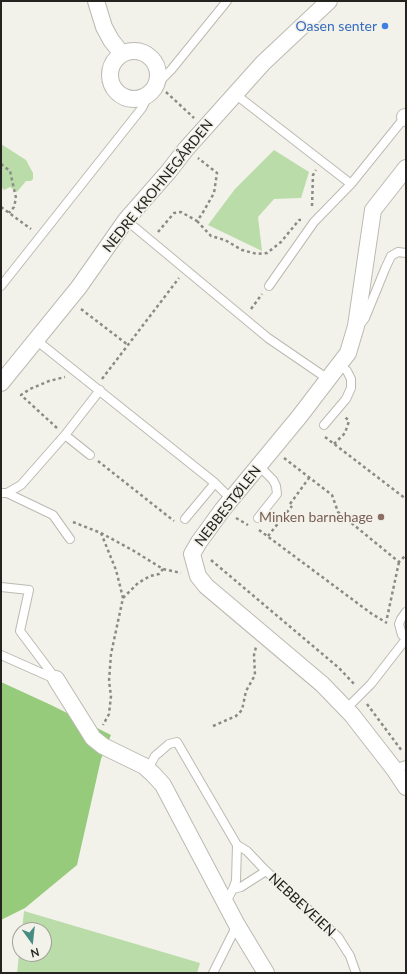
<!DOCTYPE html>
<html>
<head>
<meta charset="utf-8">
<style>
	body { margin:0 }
	#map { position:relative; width:407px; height:974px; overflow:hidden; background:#f3f2ea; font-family:Lato,sans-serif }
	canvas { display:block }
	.frame { position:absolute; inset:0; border:2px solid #242320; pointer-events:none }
	.north { position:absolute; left:12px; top:922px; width:40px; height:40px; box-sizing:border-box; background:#f3f2ea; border:1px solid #a09f99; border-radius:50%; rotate:165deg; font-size:11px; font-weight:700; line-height:16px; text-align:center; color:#242320 }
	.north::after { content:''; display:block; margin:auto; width:14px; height:18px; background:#478c83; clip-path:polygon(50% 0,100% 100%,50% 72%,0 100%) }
</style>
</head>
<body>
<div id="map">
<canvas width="407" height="974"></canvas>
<div class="frame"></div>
<div class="north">N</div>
</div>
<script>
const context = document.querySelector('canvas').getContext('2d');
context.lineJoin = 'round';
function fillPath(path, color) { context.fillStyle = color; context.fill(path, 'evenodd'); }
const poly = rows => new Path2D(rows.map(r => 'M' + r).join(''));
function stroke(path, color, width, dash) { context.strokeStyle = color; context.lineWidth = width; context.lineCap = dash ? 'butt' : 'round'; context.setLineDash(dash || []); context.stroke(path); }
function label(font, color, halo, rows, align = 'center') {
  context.font = font + ' Lato,sans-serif'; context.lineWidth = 3.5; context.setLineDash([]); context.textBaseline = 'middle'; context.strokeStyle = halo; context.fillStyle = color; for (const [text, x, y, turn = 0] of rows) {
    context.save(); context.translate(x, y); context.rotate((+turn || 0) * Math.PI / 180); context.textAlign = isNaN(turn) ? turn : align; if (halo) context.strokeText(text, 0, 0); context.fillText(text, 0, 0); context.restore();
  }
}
fillPath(poly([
	[1,144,26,160,33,173,33,179,31,181,26,181,17,192,10,187,4,190,1,187],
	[274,150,309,172,301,198,274,199,258,217,262,251,208,225,235,189],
	[24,911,200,963,197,973,17,973,20,946,20,954,44,954,44,930,22,930]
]), '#b9dca9');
fillPath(poly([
	[1,682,51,705,111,735,101,759,77,865,25,908,1,920]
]), '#95cb7b');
const lane = poly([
	[155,86,171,70,227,1],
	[235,94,351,184],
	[126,220,268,338,328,379],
	[1,286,142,108,149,94],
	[269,286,314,222,351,184,405,117],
	[359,326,365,318,385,269,391,256,398,252,406,253],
	[36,340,215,483,231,499],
	[324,425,346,399,351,388,351,379,347,371,340,365],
	[65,435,90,455],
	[1,493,7,493,53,515,70,539],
	[7,493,21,485,65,435,100,390],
	[258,518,277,494,276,486,273,480,259,466],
	[185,519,215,483],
	[1,587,29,590,20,631,56,679],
	[406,612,401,619,399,624,402,635,406,638],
	[1,655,55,679],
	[346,709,371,684,406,639],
	[148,769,155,756,169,744,177,742,237,845],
	[394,769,406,765],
	[233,889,241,887,266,871],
	[226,902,233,889,236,881,237,845,247,851,264,869,338,937,350,956,356,973],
	[213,973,237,925]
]);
const street = poly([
	[96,1,104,27,111,40,122,54],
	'110 75a24 24 0 1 1 48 0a24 24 0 1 1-48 0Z',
	[405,117,406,118],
	[406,168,373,210,356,326,348,353,299,417,223,509,199,542,192,554,198,576,206,586,322,684,352,715,394,769,406,787],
	[1,383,79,287,126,220,169,171,186,149,263,63,329,1],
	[56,679,93,738,103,746,144,766,153,774,163,785,237,925,266,973]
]);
stroke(lane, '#bbbab2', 10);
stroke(street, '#bbbab2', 18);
stroke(poly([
	[166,92,194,118],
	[1,164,10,171,16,198,14,207,9,213],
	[312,206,313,175,316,170],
	[1,207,31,229],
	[197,221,211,236,225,240,242,250,257,254,267,253,281,242,299,220,301,220],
	[158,232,174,213,181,212,197,221,202,214,214,193,217,173,198,158],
	[81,309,128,345],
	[251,309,262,294],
	[102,379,179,278],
	[57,428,21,395,30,389,49,381,65,377],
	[325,437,406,499],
	[334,444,345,433,349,421,345,417],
	[284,458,332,495,338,512,399,562,406,555],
	[98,461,174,521],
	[290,504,309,478],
	[236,518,248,525],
	[73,522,101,533,134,551,163,569,181,573],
	[259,530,372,614,387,623],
	[101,533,116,570,123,598,111,654,109,681,111,696,109,714,103,725],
	[268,536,292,506],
	[211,560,339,668,355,685],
	[123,598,138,583,150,576,159,574,163,569],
	[387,618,399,562],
	[367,704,402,751],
	[213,726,236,716,242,710,246,691,255,675,254,655,256,647]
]), '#8b8a85', 2.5, [3, 3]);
stroke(lane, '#fff', 8);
stroke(street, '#fff', 16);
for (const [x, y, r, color] of [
	[385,26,4,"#3f7fe0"],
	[381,517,4,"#8d6e63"]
]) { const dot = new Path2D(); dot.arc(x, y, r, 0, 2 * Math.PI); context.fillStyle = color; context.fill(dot); stroke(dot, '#f3f2ea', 1.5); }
label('14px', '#366cbe', '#f3f2ea', [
	["Oasen senter",377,26]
], 'right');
label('14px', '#242320', '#f3f2ea', [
	["NEDRE KROHNEGÅRDEN",158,186,-51],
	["NEBBESTØLEN",228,506,-52],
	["NEBBEVEIEN",302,905,43]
]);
label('14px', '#785e54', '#f3f2ea', [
	["Minken barnehage",373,517]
], 'right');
</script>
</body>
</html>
